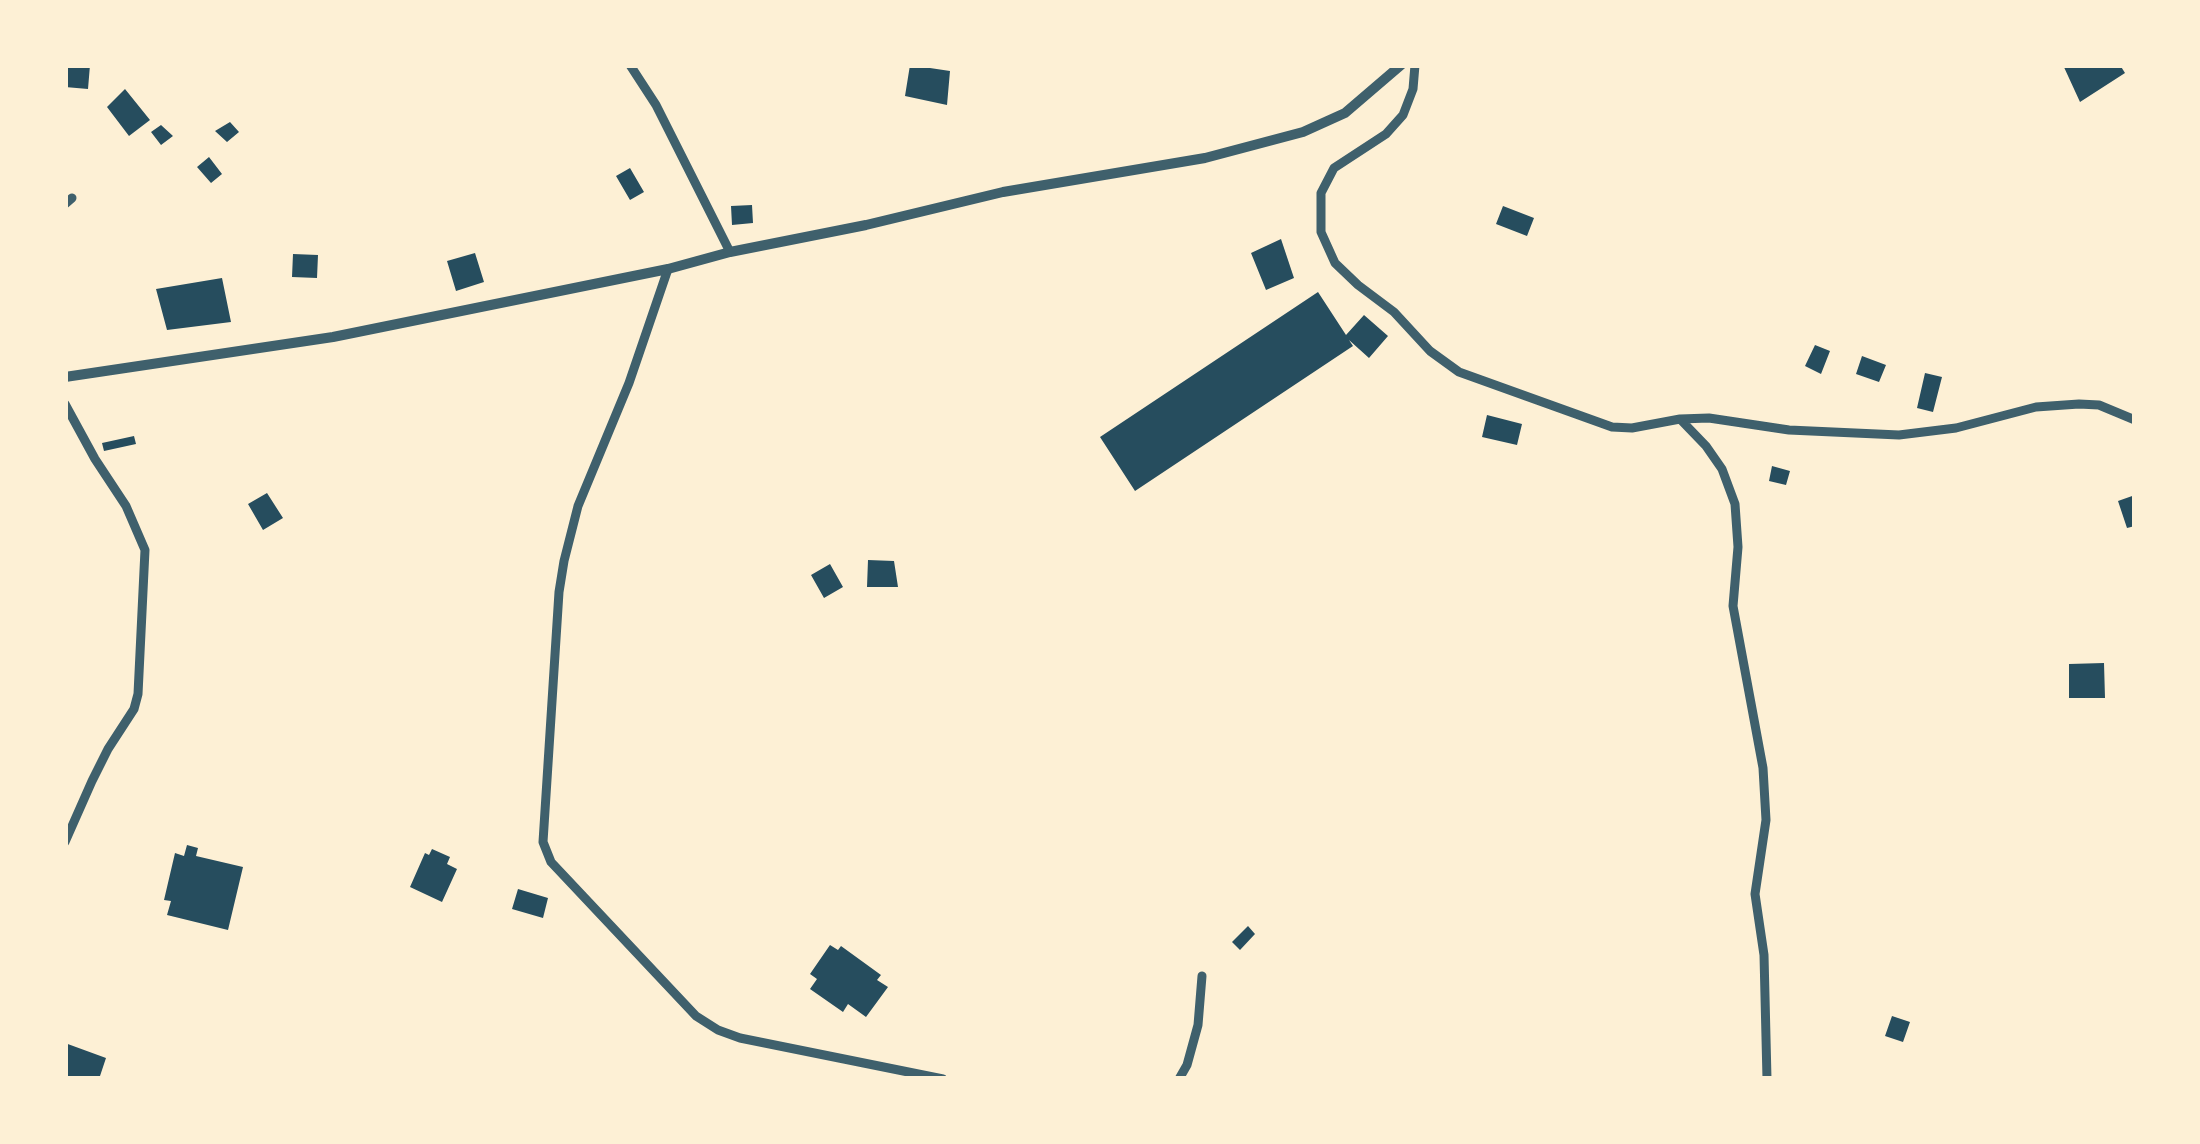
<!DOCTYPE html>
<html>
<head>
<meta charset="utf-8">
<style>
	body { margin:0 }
	#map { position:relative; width:2200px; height:1144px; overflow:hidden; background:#fdf0d5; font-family:"Varela Round",sans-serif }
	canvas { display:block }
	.frame { position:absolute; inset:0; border:68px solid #fdf0d5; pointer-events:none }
</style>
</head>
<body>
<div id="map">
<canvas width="2200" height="1144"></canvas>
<div class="frame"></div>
</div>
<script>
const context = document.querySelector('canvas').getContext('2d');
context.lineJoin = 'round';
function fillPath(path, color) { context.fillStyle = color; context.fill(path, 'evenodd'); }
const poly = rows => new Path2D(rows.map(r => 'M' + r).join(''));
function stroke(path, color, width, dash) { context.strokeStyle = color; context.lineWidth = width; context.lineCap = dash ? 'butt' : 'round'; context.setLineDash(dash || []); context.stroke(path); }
fillPath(poly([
	[65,65,90,65,88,89,65,87],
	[910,65,950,71,947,105,905,96],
	[2063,65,2120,65,2125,73,2080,102],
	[125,89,150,120,129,136,107,107],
	[230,122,239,132,227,142,215,131],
	[161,125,173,136,161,145,151,132],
	[209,157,222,174,211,183,197,167],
	[630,168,644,192,630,200,616,176],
	[752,205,753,223,732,225,731,206],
	[1503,206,1534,218,1527,236,1496,224],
	[1281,239,1294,278,1266,290,1251,253],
	[475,253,484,282,456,291,447,261],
	[293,254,318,255,317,278,292,277],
	[222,278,231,322,167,330,156,289],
	[1318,292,1346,335,1364,315,1388,336,1369,358,1349,340,1353,346,1135,491,1100,437],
	[1815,345,1830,351,1821,374,1805,366],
	[1862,356,1886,365,1879,382,1856,374],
	[1925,373,1942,377,1933,412,1917,408],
	[1487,415,1522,424,1517,445,1482,437],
	[134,436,136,444,104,451,102,443],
	[1772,466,1790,471,1786,485,1769,481],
	[267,493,283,518,263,530,248,504],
	[2135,495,2135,526,2127,528,2118,501],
	[868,560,894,561,898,587,867,587],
	[830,564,843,587,824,598,811,575],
	[2104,663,2105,698,2069,698,2069,664],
	[187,845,198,848,196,856,243,867,228,930,167,915,171,901,164,900,175,853,184,856],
	[432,849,450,857,447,864,457,869,442,902,410,887,425,853,429,855],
	[518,889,548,898,543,918,512,909],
	[1248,926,1255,934,1240,950,1232,942],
	[830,945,838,950,841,946,881,975,877,980,888,987,866,1017,848,1004,843,1012,810,989,817,979,810,974],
	[1892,1016,1910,1022,1903,1042,1885,1036],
	[65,1043,106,1058,99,1079,65,1079]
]), '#264d5e');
stroke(poly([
	[630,65,656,105,730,252],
	[1415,65,1413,89,1403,115,1386,134,1334,168,1321,193,1321,232,1335,263,1358,285,1394,312,1430,351,1459,372,1612,427,1632,428,1680,419,1709,418,1789,430,1899,435,1956,428,2036,407,2079,404,2099,405,2135,420],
	[65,204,72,198],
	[668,269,629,383,578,506,564,561,559,592,543,842,551,862,696,1016,718,1030,740,1038,943,1079],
	[65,404,95,459,126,506,145,550,138,694,134,709,108,749,92,781,65,842],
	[1680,419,1706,446,1722,469,1735,504,1738,547,1733,606,1763,768,1766,820,1755,894,1764,955,1767,1079],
	[1179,1079,1187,1065,1198,1025,1202,976]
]), '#3f606c', 9);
stroke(poly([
	[65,377,333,337,668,269,730,252,866,225,1003,192,1205,158,1303,132,1345,113,1401,65]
]), '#3f606c', 10);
</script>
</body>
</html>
